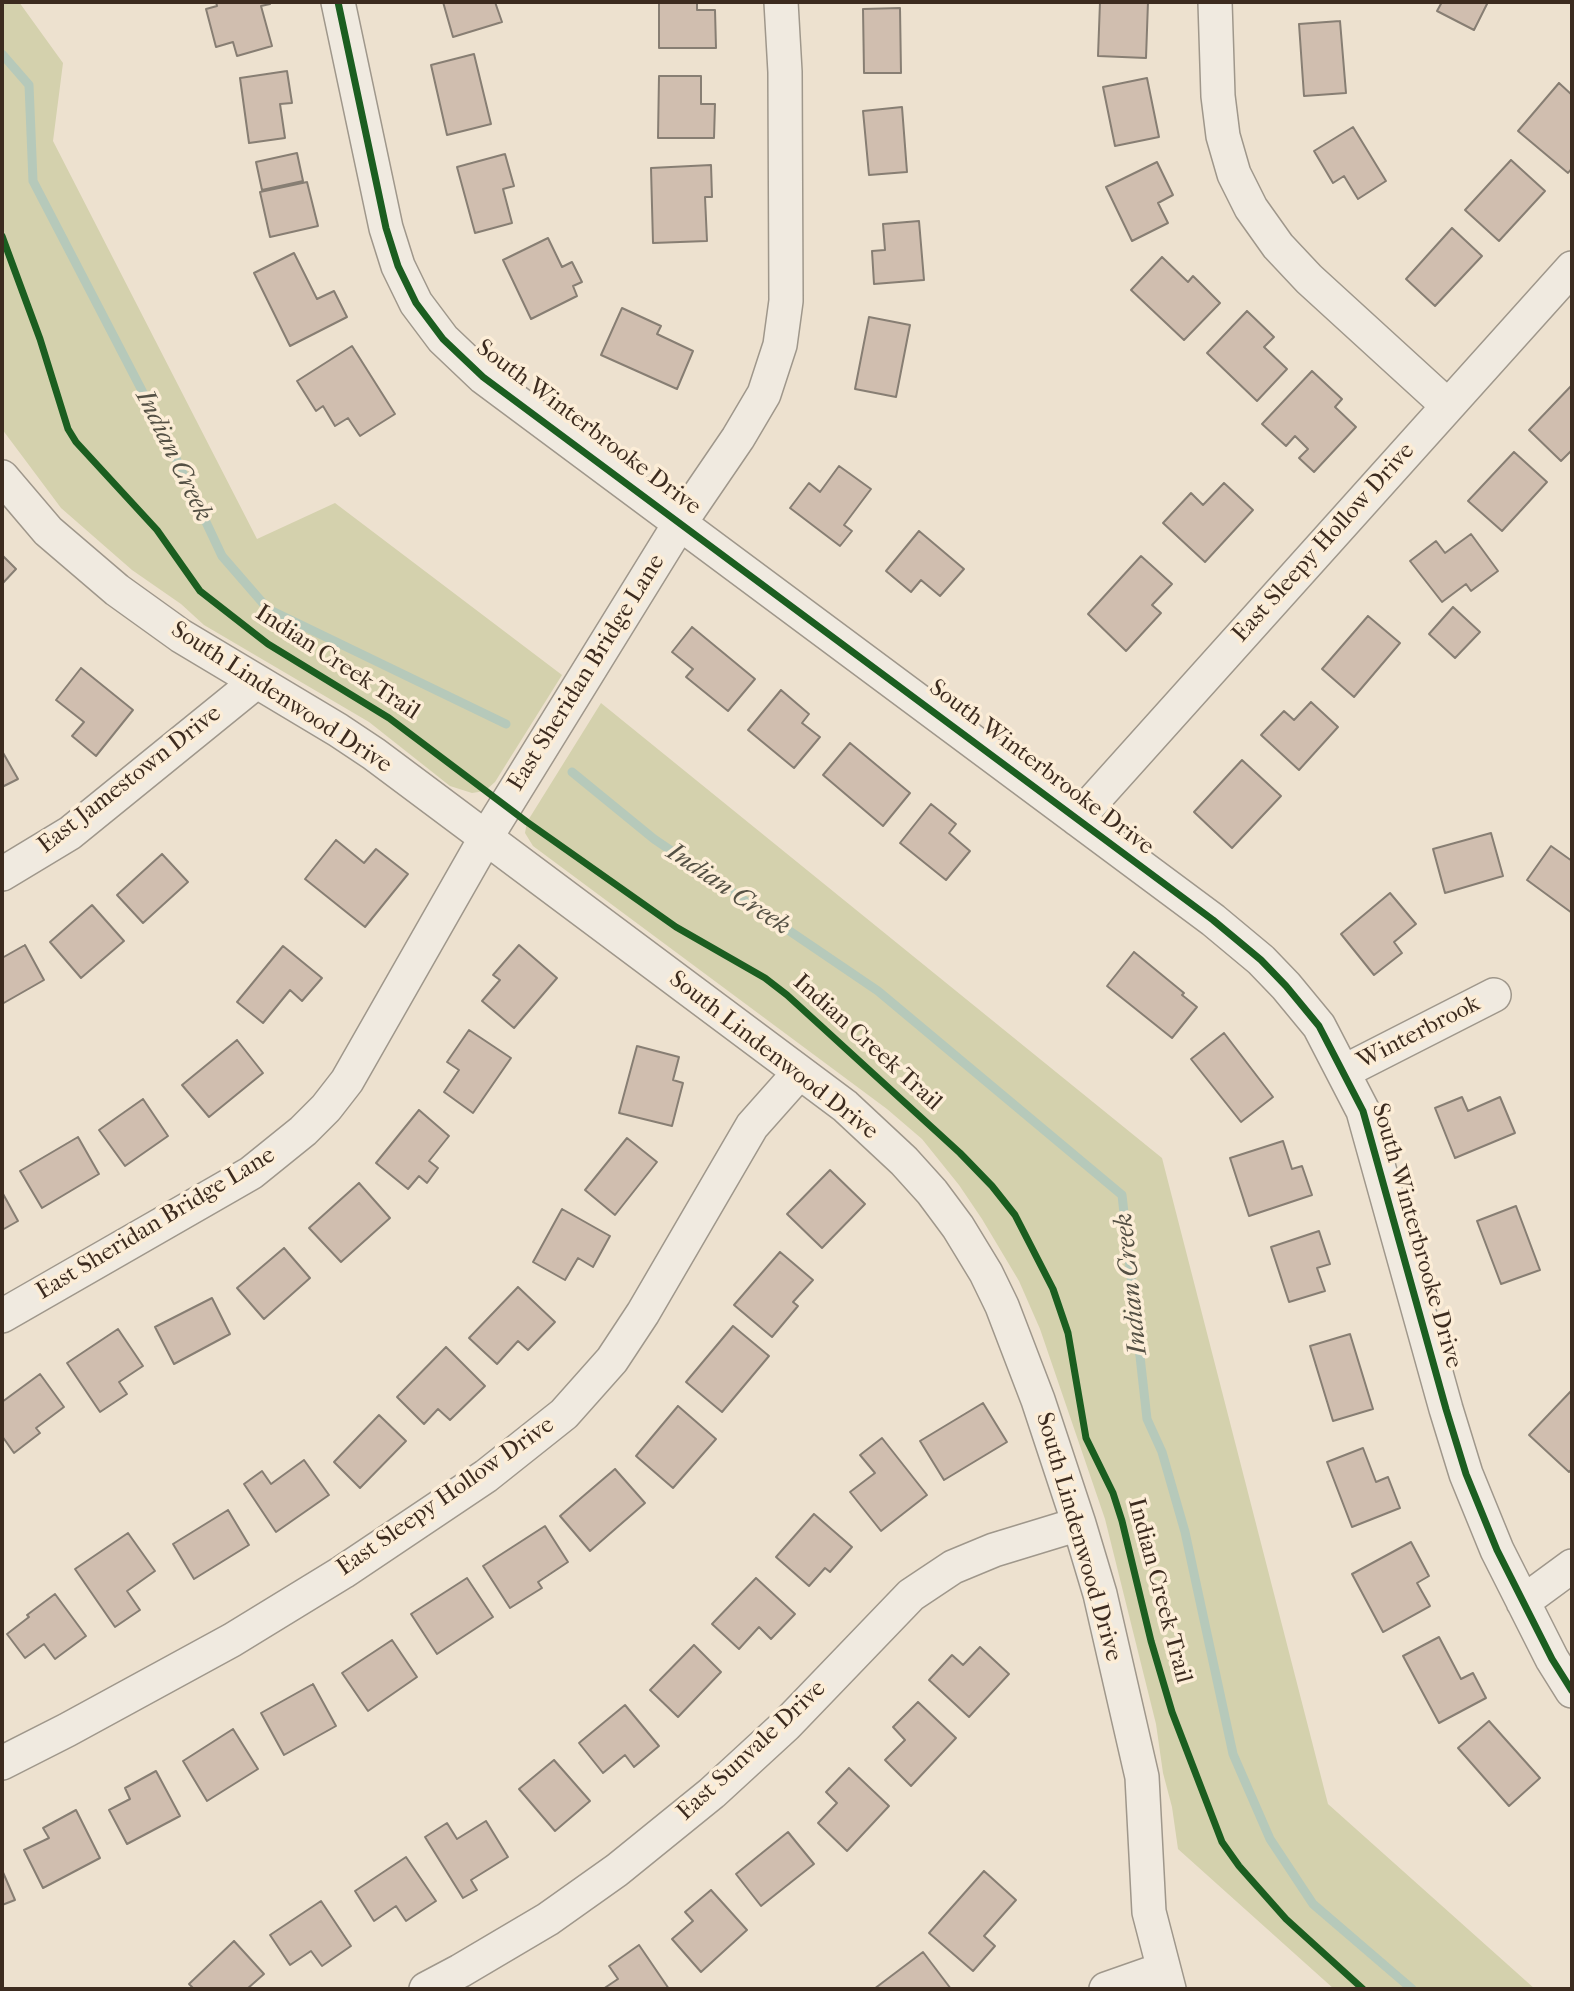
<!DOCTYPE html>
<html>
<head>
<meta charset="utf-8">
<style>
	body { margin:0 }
	#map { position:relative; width:1574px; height:1991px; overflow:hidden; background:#ede1cf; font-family:"IM FELL French Canon",serif }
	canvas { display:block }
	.frame { position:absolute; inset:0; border:4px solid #3c2b1f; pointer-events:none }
</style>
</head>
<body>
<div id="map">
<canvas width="1574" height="1991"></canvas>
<div class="frame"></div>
</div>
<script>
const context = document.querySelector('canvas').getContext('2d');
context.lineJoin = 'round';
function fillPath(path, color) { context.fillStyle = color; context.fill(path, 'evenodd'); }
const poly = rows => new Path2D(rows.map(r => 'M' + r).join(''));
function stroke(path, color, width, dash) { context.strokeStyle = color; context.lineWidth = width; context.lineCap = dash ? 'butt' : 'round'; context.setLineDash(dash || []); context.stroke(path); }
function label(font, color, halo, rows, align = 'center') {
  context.font = font + ' "IM FELL French Canon",serif'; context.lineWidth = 7; context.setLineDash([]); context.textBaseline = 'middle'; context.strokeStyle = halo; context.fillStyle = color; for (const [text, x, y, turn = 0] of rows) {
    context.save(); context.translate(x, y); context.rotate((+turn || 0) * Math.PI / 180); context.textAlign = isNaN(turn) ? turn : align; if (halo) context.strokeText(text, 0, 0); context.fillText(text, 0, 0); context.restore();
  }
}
fillPath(poly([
	[2,2,19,2,63,63,53,141,257,539,335,503,562,675,495,782,485,791,472,793,450,786,369,722,204,625,181,604,132,570,61,508,2,429],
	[601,703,1162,1158,1328,1804,1535,1989,1334,1989,1178,1849,1172,1807,1163,1773,1156,1724,1105,1519,1040,1329,1019,1281,982,1219,959,1185,922,1139,887,1109,533,846,525,833,527,822]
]), '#d4d1ad');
stroke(poly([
	[2,54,29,85,33,181,164,433,222,556,268,609,506,724],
	[572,772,654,839,878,991,1122,1195,1147,1419,1162,1452,1185,1532,1233,1754,1270,1839,1313,1904,1412,1989]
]), '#b6c9ba', 9);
const building = poly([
	[216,2,270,2,270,4,261,6,272,46,237,56,233,42,216,47,206,9,217,6,216,2],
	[443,2,495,2,502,22,453,37,443,2],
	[659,2,697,2,697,10,715,10,716,48,659,48,659,2],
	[1100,2,1148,2,1146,58,1098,56,1100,2],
	[1442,2,1488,2,1474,30,1437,11,1442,2],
	[900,8,901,73,864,73,863,9,900,8],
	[1340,21,1346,93,1304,96,1299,24,1340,21],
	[474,54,491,124,447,135,431,65,474,54],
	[287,71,292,103,280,104,285,138,249,143,240,78,287,71],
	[659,76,701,76,701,104,715,104,714,138,658,138,659,76],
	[1147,78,1159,137,1115,146,1103,87,1147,78],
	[1559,83,1572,95,1572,168,1568,173,1518,131,1559,83],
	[902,107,907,172,869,175,863,111,902,107],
	[1353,127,1386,181,1358,199,1344,176,1333,183,1314,151,1353,127],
	[297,153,303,181,262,190,256,162,297,153],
	[505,154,514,186,503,189,512,223,475,233,457,167,505,154],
	[1511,160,1545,191,1499,241,1465,210,1511,160],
	[1157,162,1173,195,1158,203,1168,223,1132,241,1106,187,1157,162],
	[711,165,712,197,705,197,707,241,653,243,651,168,711,165],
	[307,182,318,226,270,237,260,192,307,182],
	[919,221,924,280,874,284,872,251,885,250,883,224,919,221],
	[1452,228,1482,256,1435,306,1406,279,1452,228],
	[548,238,562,267,572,262,582,282,573,286,577,296,531,319,503,260,548,238],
	[294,253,317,299,334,291,347,317,290,346,254,273,294,253],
	[1162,257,1188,282,1193,276,1220,303,1184,340,1131,290,1162,257],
	[622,308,661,326,657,334,693,351,677,389,601,355,622,308],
	[1247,311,1274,337,1264,347,1287,369,1257,401,1207,353,1247,311],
	[869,317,910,325,896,397,855,389,869,317],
	[352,346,395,414,360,436,348,418,335,426,323,406,316,411,297,381,352,346],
	[1312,371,1342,399,1335,407,1356,427,1314,472,1299,458,1308,449,1295,436,1286,446,1262,424,1312,371],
	[1572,385,1572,450,1561,461,1529,430,1572,385],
	[1514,452,1547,482,1502,531,1468,501,1514,452],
	[839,466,871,489,844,525,852,531,840,546,790,508,809,483,820,492,839,466],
	[1224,483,1253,510,1205,562,1163,523,1191,493,1203,505,1224,483],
	[919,531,964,569,940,596,921,580,911,592,886,571,919,531],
	[1471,534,1498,571,1471,591,1466,584,1442,602,1410,561,1436,541,1445,553,1471,534],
	[2,555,16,569,2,584,2,555],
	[1141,556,1172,584,1152,605,1161,613,1126,651,1088,614,1141,556],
	[1453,607,1480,632,1455,658,1429,634,1453,607],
	[1368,616,1400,643,1354,697,1322,669,1368,616],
	[692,627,755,679,728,711,686,677,693,669,672,652,692,627],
	[81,668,133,710,96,756,72,736,84,722,56,700,81,668],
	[781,690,809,714,802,723,820,737,794,768,748,730,781,690],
	[1311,702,1338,727,1299,770,1261,735,1284,711,1294,720,1311,702],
	[850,743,910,793,883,826,823,775,850,743],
	[2,751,18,779,2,787,2,751],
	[1242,760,1281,796,1232,848,1194,812,1242,760],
	[931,804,956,824,949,833,970,851,946,880,900,843,931,804],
	[1491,833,1503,876,1445,893,1433,849,1491,833],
	[336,840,364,863,376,849,408,874,365,927,305,879,336,840],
	[1551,846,1572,861,1572,913,1527,880,1551,846],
	[162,854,188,882,143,923,117,895,162,854],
	[1390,893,1416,924,1394,942,1402,953,1374,975,1341,934,1390,893],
	[92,905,124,941,81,978,50,942,92,905],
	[25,945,44,980,2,1004,2,958,25,945],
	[519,945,557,978,514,1028,482,1001,500,980,493,975,519,945],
	[283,946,322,978,302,1001,290,990,263,1023,237,1002,283,946],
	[1134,952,1184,993,1182,995,1197,1007,1172,1038,1107,986,1134,952],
	[469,1030,511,1058,473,1113,444,1092,459,1070,447,1062,469,1030],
	[1224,1033,1273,1097,1241,1122,1191,1059,1224,1033],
	[237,1040,263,1073,209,1117,182,1085,237,1040],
	[637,1046,679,1057,673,1080,683,1083,672,1126,619,1113,637,1046],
	[1462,1097,1468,1111,1500,1097,1515,1133,1455,1158,1435,1108,1462,1097],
	[143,1099,168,1136,125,1166,99,1130,143,1099],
	[419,1110,449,1136,429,1161,438,1168,427,1183,419,1176,408,1189,376,1163,419,1110],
	[78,1137,99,1174,42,1208,20,1171,78,1137],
	[627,1138,657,1162,615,1215,585,1190,627,1138],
	[1283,1141,1292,1169,1302,1166,1312,1195,1249,1216,1230,1158,1283,1141],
	[830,1170,865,1204,822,1248,787,1214,830,1170],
	[359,1183,390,1218,341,1262,309,1228,359,1183],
	[2,1192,18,1221,2,1230,2,1192],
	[1516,1206,1540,1270,1501,1284,1477,1221,1516,1206],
	[562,1209,610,1236,593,1267,578,1258,565,1280,533,1262,562,1209],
	[1319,1231,1330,1264,1317,1268,1325,1291,1289,1302,1271,1247,1319,1231],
	[284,1248,310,1278,264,1319,237,1288,284,1248],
	[780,1252,813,1280,793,1302,798,1306,772,1337,734,1305,780,1252],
	[518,1287,555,1322,528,1350,518,1341,497,1364,469,1338,518,1287],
	[212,1298,230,1334,174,1364,155,1327,212,1298],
	[733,1326,769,1356,722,1412,686,1382,733,1326],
	[118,1329,143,1366,119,1382,127,1394,100,1412,67,1363,118,1329],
	[1350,1334,1373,1409,1333,1421,1310,1346,1350,1334],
	[446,1347,485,1386,450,1420,438,1409,424,1424,397,1397,446,1347],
	[40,1374,64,1407,36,1428,40,1433,14,1453,2,1436,2,1402,40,1374],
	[1572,1390,1572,1469,1569,1472,1529,1435,1572,1390],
	[983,1403,1007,1442,944,1480,920,1441,983,1403],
	[678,1406,716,1439,673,1488,636,1456,678,1406],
	[379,1415,406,1441,360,1488,334,1462,379,1415],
	[882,1438,927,1495,881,1531,850,1492,875,1473,860,1455,882,1438],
	[1363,1448,1376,1482,1388,1477,1400,1508,1352,1527,1327,1462,1363,1448],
	[304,1460,329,1495,276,1532,244,1484,262,1471,271,1484,304,1460],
	[615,1469,645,1503,590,1551,560,1516,615,1469],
	[228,1510,249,1545,194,1579,173,1544,228,1510],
	[814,1514,852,1547,830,1572,825,1568,809,1586,776,1557,814,1514],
	[545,1526,568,1562,538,1582,542,1588,510,1608,483,1566,545,1526],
	[128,1533,155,1571,127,1591,140,1610,115,1627,75,1569,128,1533],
	[1411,1542,1429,1576,1417,1583,1430,1606,1383,1632,1352,1574,1411,1542],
	[467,1578,493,1617,437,1654,411,1614,467,1578],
	[756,1578,795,1614,771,1639,759,1627,739,1649,712,1624,756,1578],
	[55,1594,86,1636,55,1659,44,1644,25,1658,7,1634,29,1617,27,1615,55,1594],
	[1439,1637,1461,1679,1473,1673,1486,1698,1439,1723,1403,1656,1439,1637],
	[392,1640,417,1677,368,1711,342,1673,392,1640],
	[694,1645,721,1672,678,1717,650,1690,694,1645],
	[980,1647,1009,1674,969,1717,929,1680,952,1655,963,1665,980,1647],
	[313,1684,336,1726,284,1755,261,1713,313,1684],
	[918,1702,956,1738,911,1786,885,1760,905,1740,893,1727,918,1702],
	[625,1705,659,1746,634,1767,625,1755,603,1773,579,1743,625,1705],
	[1489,1721,1540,1778,1509,1806,1458,1748,1489,1721],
	[233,1729,258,1769,207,1801,183,1761,233,1729],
	[554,1760,590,1801,555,1831,519,1789,554,1760],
	[849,1768,889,1806,847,1851,818,1823,837,1803,826,1792,849,1768],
	[156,1771,180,1816,127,1844,109,1810,130,1799,125,1788,156,1771],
	[76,1810,100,1858,43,1888,24,1850,49,1838,43,1828,76,1810],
	[486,1821,508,1857,471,1880,477,1890,463,1898,425,1837,447,1823,457,1839,486,1821],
	[788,1832,814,1864,761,1906,736,1874,788,1832],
	[406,1857,436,1901,406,1921,396,1906,374,1921,355,1891,406,1857],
	[2,1870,15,1900,2,1905,2,1870],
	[984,1871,1016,1900,984,1936,995,1946,973,1971,929,1933,984,1871],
	[711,1890,747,1930,701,1972,672,1939,693,1921,685,1912,711,1890],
	[321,1901,351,1946,322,1966,311,1951,290,1965,270,1935,321,1901],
	[234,1941,264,1974,247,1989,194,1989,189,1984,234,1941],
	[639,1945,669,1989,603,1989,618,1979,609,1966,639,1945],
	[923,1952,951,1989,874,1989,923,1952]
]);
fillPath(building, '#d0beaf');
stroke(building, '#877e73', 2);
const minor = poly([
	[338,2,386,228,398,266,416,303,443,339,483,377,1213,920,1261,960,1286,986,1319,1026,1363,1111,1446,1409,1466,1474,1497,1550,1552,1659,1572,1691],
	[1215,2,1218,96,1223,136,1234,174,1251,208,1278,246,1309,279,1448,406],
	[2,477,48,531,117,590,181,636,338,730,374,754,845,1106,904,1161,932,1192,958,1227,986,1273,1002,1306,1038,1400,1079,1524,1100,1594,1142,1777,1149,1912,1169,1989],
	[1077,819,1572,268],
	[2,874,70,833,256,682],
	[1343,1072,1494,995],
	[2,1316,251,1173,303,1131,326,1108,347,1081,485,839,680,523,738,438,764,394,780,345,786,301,785,72,781,2],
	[1523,1602,1572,1566],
	[2,1763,67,1730,232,1640,343,1572,486,1476,564,1414,612,1360,643,1313,752,1126,799,1073],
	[426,1989,460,1971,548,1919,617,1870,712,1793,786,1725,911,1595,953,1567,994,1550,1079,1524],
	[1106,1989,1163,1969]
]);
stroke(minor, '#9f978b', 36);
stroke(minor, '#f0eae0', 33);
stroke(poly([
	[338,2,386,228,398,266,416,303,443,339,483,377,1213,920,1261,960,1286,986,1319,1026,1363,1111,1446,1409,1466,1474,1497,1550,1552,1659,1572,1691],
	[2,236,40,339,68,429,76,442,157,530,200,591,268,644,389,718,527,822,676,927,765,978,787,995,960,1153,992,1186,1015,1215,1053,1289,1068,1333,1086,1438,1113,1493,1122,1521,1151,1641,1172,1712,1222,1842,1239,1866,1286,1919,1363,1989]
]), '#1b5e20', 7);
label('24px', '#3c2b1f', '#fcedd7', [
	["South Winterbrooke Drive",588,428,37],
	["East Sleepy Hollow Drive",1324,543,-48],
	["Indian Creek Trail",337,663,33],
	["East Sheridan Bridge Lane",587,673,-58],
	["South Lindenwood Drive",281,698,33],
	["South Winterbrooke Drive",1041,768,37],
	["East Jamestown Drive",130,780,-38],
	["Winterbrook",1419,1033,-27],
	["Indian Creek Trail",867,1043,42],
	["South Lindenwood Drive",773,1056,38],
	["East Sheridan Bridge Lane",156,1224,-31],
	["South Winterbrooke Drive",1416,1236,74],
	["East Sleepy Hollow Drive",446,1497,-35],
	["South Lindenwood Drive",1078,1537,74],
	["Indian Creek Trail",1159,1591,75],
	["East Sunvale Drive",752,1751,-43]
]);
label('italic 26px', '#545044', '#fcedd7', [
	["Indian Creek",173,456,64],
	["Indian Creek",728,890,34],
	["Indian Creek",1132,1284,-96]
]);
</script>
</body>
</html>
